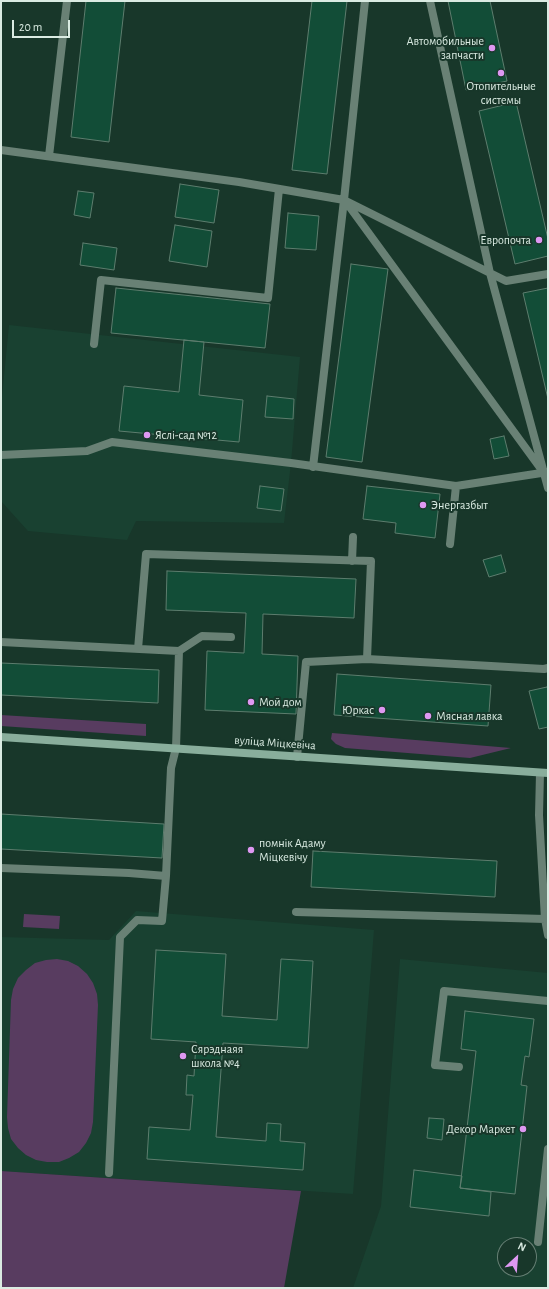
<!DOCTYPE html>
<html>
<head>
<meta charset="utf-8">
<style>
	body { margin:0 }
	#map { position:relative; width:549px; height:1289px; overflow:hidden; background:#18372a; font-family:"Alegreya Sans",sans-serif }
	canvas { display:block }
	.frame { position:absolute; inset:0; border:2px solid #daebe2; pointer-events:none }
	.north { position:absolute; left:497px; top:1237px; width:40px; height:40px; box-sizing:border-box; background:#18372a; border:1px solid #667f74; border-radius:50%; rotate:26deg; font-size:11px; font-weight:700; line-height:16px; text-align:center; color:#daebe2 }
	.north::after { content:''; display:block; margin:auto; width:14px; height:18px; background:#de98f2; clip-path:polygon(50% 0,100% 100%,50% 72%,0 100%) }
	.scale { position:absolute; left:12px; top:20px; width:58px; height:18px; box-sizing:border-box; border:2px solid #daebe2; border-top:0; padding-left:5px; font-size:12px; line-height:14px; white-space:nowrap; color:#daebe2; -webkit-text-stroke:3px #18372a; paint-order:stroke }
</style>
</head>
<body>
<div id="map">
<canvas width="549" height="1289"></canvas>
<div class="frame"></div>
<div class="north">N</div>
<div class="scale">20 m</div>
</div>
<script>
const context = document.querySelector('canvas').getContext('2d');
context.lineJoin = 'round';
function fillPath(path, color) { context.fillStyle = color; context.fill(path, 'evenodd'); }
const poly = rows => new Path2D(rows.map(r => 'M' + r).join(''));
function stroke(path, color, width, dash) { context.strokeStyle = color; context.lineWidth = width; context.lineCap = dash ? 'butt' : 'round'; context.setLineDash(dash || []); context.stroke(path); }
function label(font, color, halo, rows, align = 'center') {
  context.font = font + ' "Alegreya Sans",sans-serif'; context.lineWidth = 4; context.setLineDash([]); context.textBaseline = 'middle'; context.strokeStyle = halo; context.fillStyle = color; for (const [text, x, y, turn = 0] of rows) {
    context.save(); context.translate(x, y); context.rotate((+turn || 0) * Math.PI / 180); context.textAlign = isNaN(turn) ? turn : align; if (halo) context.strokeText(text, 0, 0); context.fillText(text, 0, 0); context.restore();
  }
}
fillPath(poly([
	[9,325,300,357,291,463,284,523,136,521,127,540,28,531,1,501,1,407],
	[136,911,374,930,353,1194,1,1171,1,937,109,940],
	[400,959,548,973,548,1288,353,1288,381,1206],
	[505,1245,529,1245,529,1269,505,1269]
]), '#194131');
fillPath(poly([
	[1,715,146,724,146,736,1,726],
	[332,733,511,748,470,758,345,748,336,744,331,739],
	[24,914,60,916,59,929,23,927],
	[57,959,68,961,78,966,87,974,93,983,97,994,98,1005,93,1122,91,1133,86,1143,79,1152,69,1158,59,1162,47,1162,36,1160,26,1155,18,1148,11,1139,8,1128,7,1117,11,1000,13,989,18,978,26,970,35,963,46,960],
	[1,1171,301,1191,284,1288,1,1288]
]), '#583c60');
const building = poly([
	[86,1,125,1,109,142,71,137,86,1],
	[312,1,347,1,327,174,292,170,312,1],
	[448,1,490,1,507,81,466,90,448,1],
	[516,102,548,239,548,256,515,264,479,111,516,102],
	[180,184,219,190,214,223,175,217,180,184],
	[78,191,94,193,90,218,74,215,78,191],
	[288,213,319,216,316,250,285,248,288,213],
	[175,225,212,231,207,267,169,261,175,225],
	[83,243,117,248,114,270,80,265,83,243],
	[351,264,388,269,362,462,326,457,351,264],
	[116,288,270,304,265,348,111,333,116,288],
	[548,288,548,399,523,293,548,288],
	[184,340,204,342,199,395,243,400,239,442,119,431,124,386,179,392,184,340],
	[267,396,294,399,293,419,265,417,267,396],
	[504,436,509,456,494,459,490,439,504,436],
	[260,486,284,489,281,511,257,508,260,486],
	[367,486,440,494,435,538,395,533,396,523,363,519,367,486],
	[501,555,506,572,489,577,483,560,501,555],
	[167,571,356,579,354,618,263,614,262,654,298,656,296,714,205,710,207,651,244,653,246,613,166,610,167,571],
	[1,663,159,670,158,703,1,695,1,663],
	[337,674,491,685,488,726,334,715,337,674],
	[547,687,548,687,548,727,539,729,529,691,547,687],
	[1,814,164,824,162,858,1,849,1,814],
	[313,851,497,861,495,897,311,887,313,851],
	[156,950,226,954,222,1016,277,1020,281,959,313,961,308,1048,223,1043,216,1137,266,1141,267,1123,281,1124,280,1141,305,1143,303,1170,147,1159,149,1127,190,1130,193,1095,186,1095,187,1075,194,1076,196,1042,151,1039,156,950],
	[465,1011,534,1019,529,1057,525,1056,521,1085,527,1086,515,1194,460,1188,476,1051,461,1049,465,1011],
	[429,1118,444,1119,442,1140,427,1138,429,1118],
	[414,1170,462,1176,460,1188,491,1192,489,1216,410,1207,414,1170]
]);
fillPath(building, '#124d37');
stroke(building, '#5d7d6e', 1);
stroke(poly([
	[430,1,490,273,548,488],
	[1,150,239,182,344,200,506,281,548,274],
	[49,156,67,1],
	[346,202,541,469],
	[94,344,101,280,268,298,279,189],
	[1,455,87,451,112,442,291,463,456,486,548,472],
	[313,467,344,200,365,1],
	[450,544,456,486],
	[352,561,353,537],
	[1,642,179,651,202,636,231,637],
	[138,649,146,554,371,561,367,659],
	[297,757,306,662,367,659,544,669,548,668],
	[540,773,539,815,545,919,548,935],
	[1,868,129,873,166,876],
	[296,912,545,919],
	[459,1067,435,1065,444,991,548,1001],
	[109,1173,120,937,137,920,162,921,166,876,171,768,176,748,179,651],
	[538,1242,548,1149]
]), '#698175', 8);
stroke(poly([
	[1,737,548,773]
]), '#89ae9c', 8);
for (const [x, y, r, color] of [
	[492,48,4,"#de98f2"],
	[501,73,4,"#de98f2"],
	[539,240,4,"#de98f2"],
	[147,435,4,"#de98f2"],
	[423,505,4,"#de98f2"],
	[251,702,4,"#de98f2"],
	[382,710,4,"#de98f2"],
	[428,716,4,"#de98f2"],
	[251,850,4,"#de98f2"],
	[183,1056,4,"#de98f2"],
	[523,1129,4,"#de98f2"]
]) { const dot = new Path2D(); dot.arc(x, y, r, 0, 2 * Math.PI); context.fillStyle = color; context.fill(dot); stroke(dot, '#18372a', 1.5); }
label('12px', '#daebe2', '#18372a', [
	["Автомобильные",484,41,"right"],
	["запчасти",484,55,"right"],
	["Отопительные",501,86,"center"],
	["системы",501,100,"center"],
	["Европочта",531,240,"right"],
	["Яслі-сад №12",155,435],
	["Энергазбыт",431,505],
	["Мой дом",259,702],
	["Юркас",374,710,"right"],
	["Мясная лавка",436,716],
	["помнік Адаму",259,843],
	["Міцкевічу",259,857],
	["Сярэднаяя",191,1049],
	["школа №4",191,1063],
	["Декор Маркет",515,1129,"right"]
], 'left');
label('12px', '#daebe2', '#18372a', [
	["вуліца Міцкевіча",275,743,4]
]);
</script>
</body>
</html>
